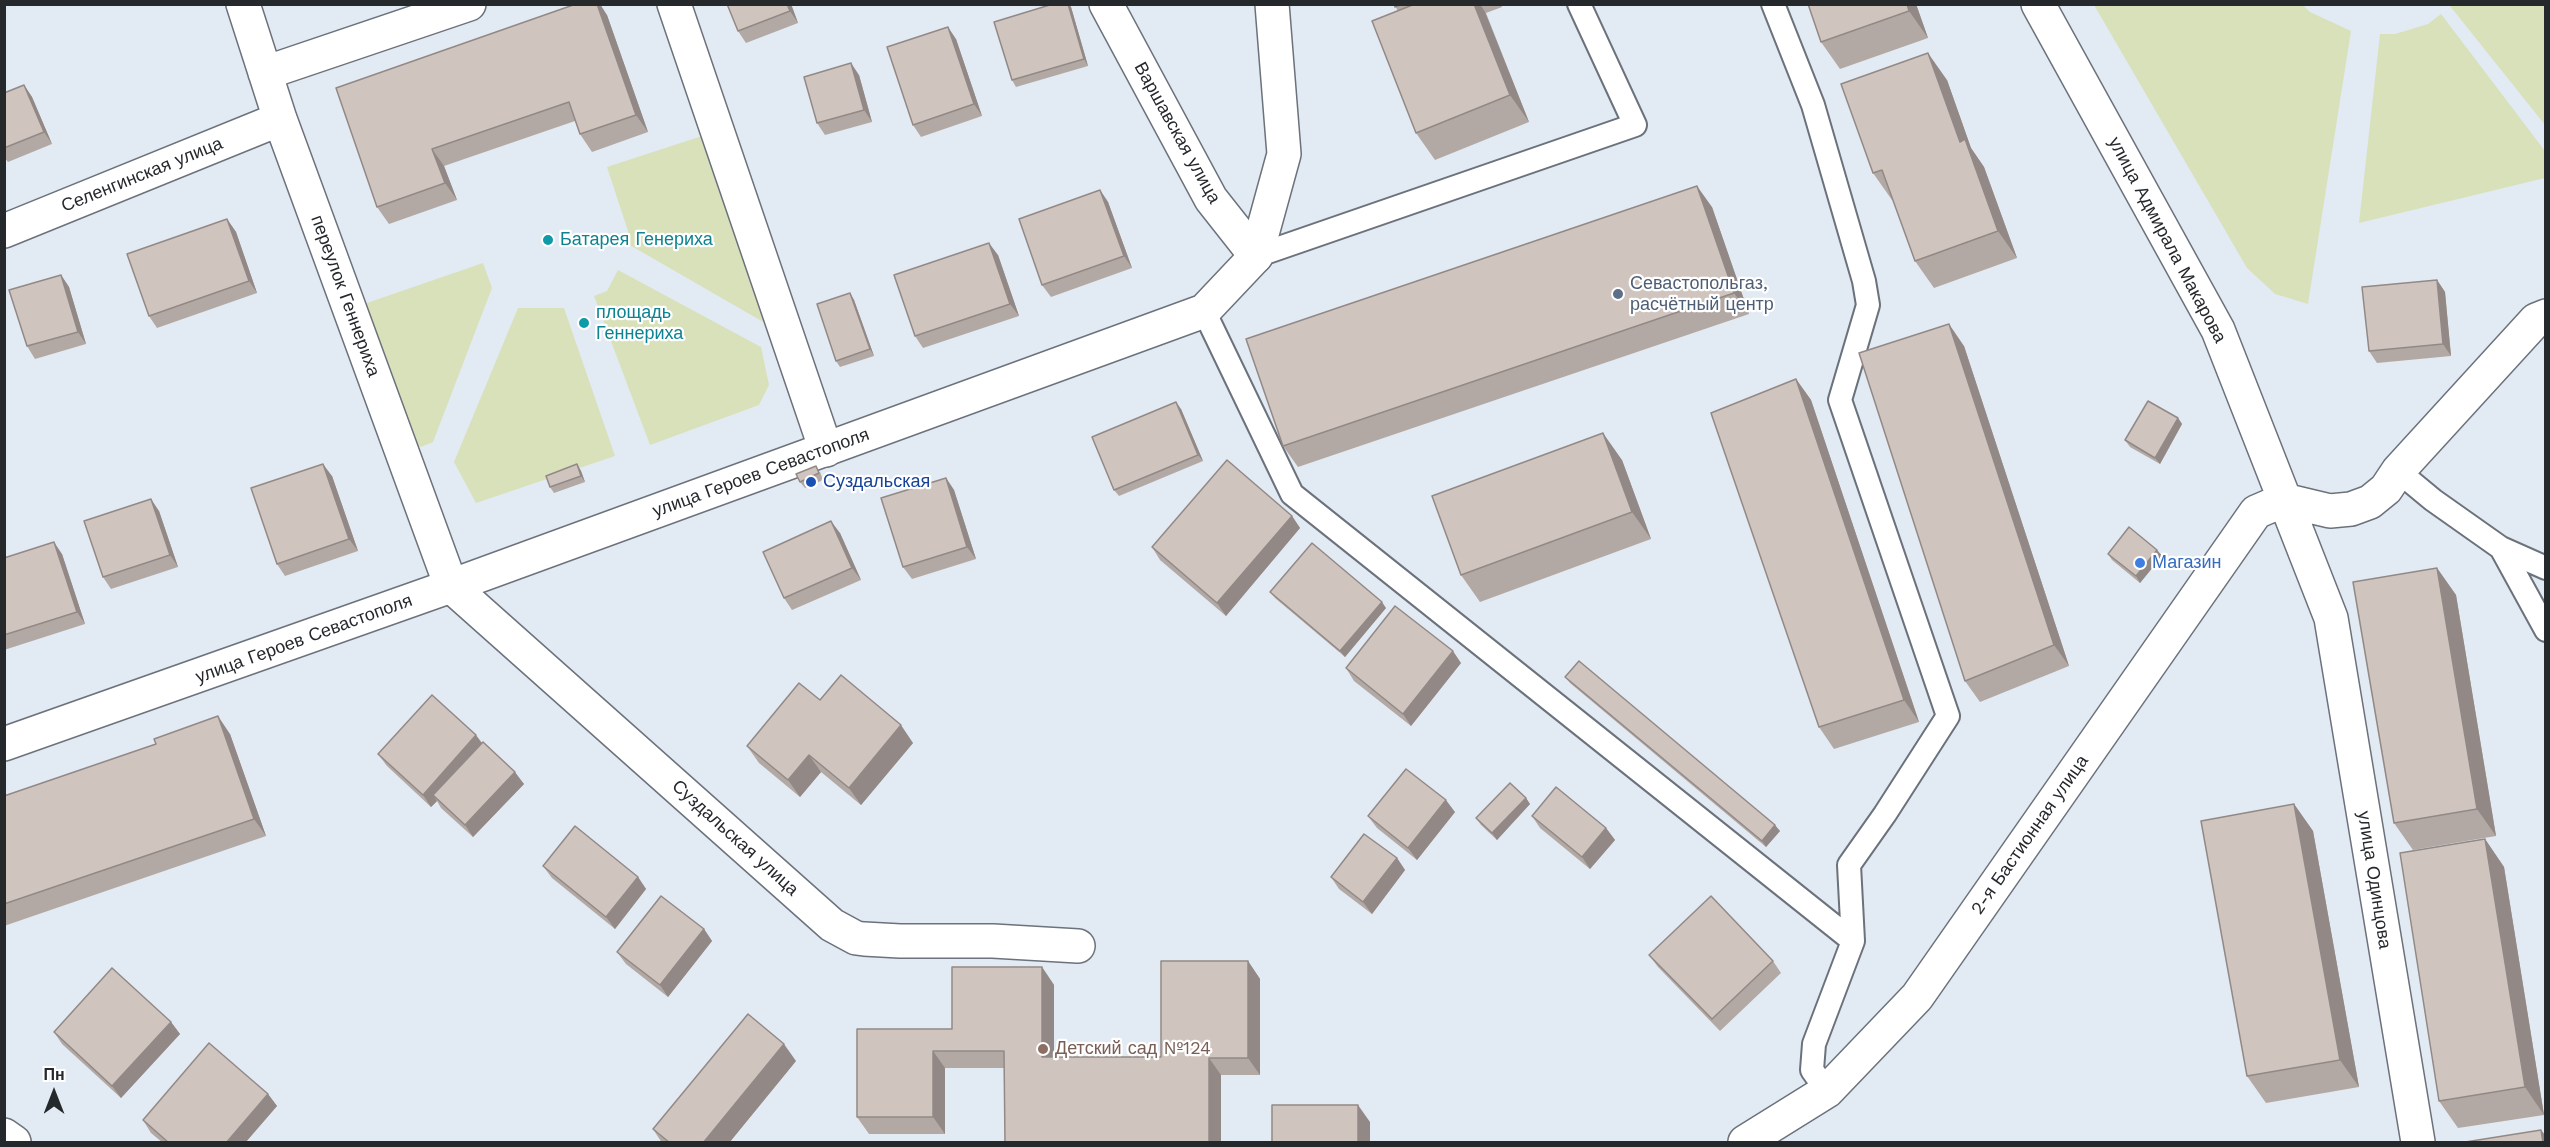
<!DOCTYPE html>
<html>
<head>
<meta charset="utf-8">
<style>
	body { margin:0 }
	#map { position:relative; width:2550px; height:1147px; overflow:hidden; background:#e2eaf3; font-family:"Work Sans",sans-serif }
	canvas { display:block }
	.frame { position:absolute; inset:0; border:6px solid #26292c; pointer-events:none }
	.north { position:absolute; left:24px; top:1063px; width:60px; height:60px; -webkit-text-stroke:4px #fff; paint-order:stroke; rotate:0deg; font-size:16px; font-weight:700; line-height:24px; text-align:center; color:#26292c }
	.north::after { content:''; display:block; margin:auto; width:21px; height:27px; background:#26292c; clip-path:polygon(50% 0,100% 100%,50% 72%,0 100%) }
</style>
</head>
<body>
<div id="map">
<canvas width="2550" height="1147"></canvas>
<div class="frame"></div>
<div class="north">Пн</div>
</div>
<script>
const context = document.querySelector('canvas').getContext('2d');
context.lineJoin = 'round';
function fillPath(path, color) { context.fillStyle = color; context.fill(path, 'evenodd'); }
const poly = rows => new Path2D(rows.map(r => 'M' + r).join(''));
function stroke(path, color, width, dash) { context.strokeStyle = color; context.lineWidth = width; context.lineCap = dash ? 'butt' : 'round'; context.setLineDash(dash || []); context.stroke(path); }
function label(font, color, halo, rows, align = 'center') {
  context.font = font + ' "Work Sans",sans-serif'; context.lineWidth = 4.5; context.setLineDash([]); context.textBaseline = 'middle'; context.strokeStyle = halo; context.fillStyle = color; for (const [text, x, y, turn = 0] of rows) {
    context.save(); context.translate(x, y); context.rotate((+turn || 0) * Math.PI / 180); context.textAlign = isNaN(turn) ? turn : align; if (halo) context.strokeText(text, 0, 0); context.fillText(text, 0, 0); context.restore();
  }
}
fillPath(poly([
	[2094,5,2303,5,2310,12,2351,31,2308,304,2275,294,2247,268],
	[2451,5,2545,5,2545,125,2450,6],
	[2441,14,2545,151,2545,178,2359,223,2380,34,2395,34,2428,24],
	[702,136,765,323,628,244,628,231,607,167],
	[483,263,492,288,433,442,421,447,412,440,364,304],
	[618,270,761,347,769,385,759,405,650,445,594,296,607,291],
	[518,308,564,308,615,456,476,503,454,462]
]), '#d9e1bb');
const lane = poly([
	[1773,4,1813,105,1864,281,1868,305,1840,400,1948,716,1885,814,1849,865,1853,941,1814,1044,1812,1070,1827,1091],
	[1256,256,1635,125,1579,4],
	[1204,311,1292,494,1853,941],
	[2398,471,2433,500,2501,548,2546,568],
	[2501,548,2546,630]
]);
const street = poly([
	[243,4,280,119,451,586,832,925,856,938,864,939,900,941,993,941,1078,946],
	[674,4,826,450],
	[1106,4,1211,199,1256,256],
	[2038,4,2218,330,2331,618,2418,1142],
	[265,73,469,4],
	[4,231,280,119],
	[2284,500,2330,511,2351,509,2370,502,2386,489,2398,471,2536,320,2546,316],
	[4,1135,14,1142],
	[1745,1142,1827,1091,1917,997,2256,512,2284,500]
]);
const secondary = poly([
	[4,744,451,586,1204,311,1256,256,1284,154,1272,4]
]);
stroke(lane, '#6c727b', 26);
stroke(street, '#6c727b', 36);
stroke(secondary, '#6c727b', 36);
stroke(lane, '#fff', 22);
stroke(street, '#fff', 33);
stroke(secondary, '#fff', 33);
fillPath(poly([
	[727,4,791,4,798,23,746,43,738,31],
	[1394,4,1501,4,1502,7,1486,13,1529,122,1435,160,1416,133,1398,11],
	[1808,4,1916,4,1928,38,1840,69,1821,42],
	[1071,7,1088,66,1016,87,1012,80],
	[607,15,648,132,592,152,580,134,575,121,444,166,457,200,389,224,377,207,336,88],
	[956,39,982,116,921,137,913,125],
	[859,75,872,122,825,135,817,123],
	[1947,80,1971,148,1984,167,2017,258,1934,288,1915,261,1893,200,1892,200,1873,173],
	[24,85,32,97,52,144,8,162,4,157,4,93],
	[1100,190,1108,202,1132,268,1051,297,1042,285],
	[1712,207,1749,314,1298,467,1283,446],
	[227,219,236,232,257,293,157,328,149,316],
	[998,255,1019,316,923,348,915,336],
	[61,275,69,287,86,344,35,359,27,346],
	[2437,280,2445,292,2451,356,2377,363,2369,351],
	[850,293,854,300,874,356,840,367,836,361],
	[1964,346,2069,666,1980,702,1965,681],
	[1796,379,1811,400,1919,722,1834,749,1819,727],
	[1181,409,1203,461,1119,496,1114,490],
	[2178,418,2182,424,2160,464,2130,447,2125,440],
	[1622,460,1651,539,1480,602,1461,575],
	[577,464,581,471,585,482,554,493,550,487],
	[820,472,823,480,805,488,800,482],
	[332,476,358,551,285,576,277,564],
	[946,478,954,490,976,559,912,579,903,567],
	[159,511,178,567,111,589,103,577],
	[1292,516,1300,528,1226,616,1160,560,1152,547],
	[840,533,861,580,792,610,784,598],
	[2157,550,2162,556,2140,583,2112,560,2108,554],
	[62,554,85,624,4,650,4,558],
	[2437,568,2456,595,2496,836,2413,850,2394,823],
	[1270,592,1386,608,1345,657,1275,598],
	[1461,663,1411,726,1354,681,1346,668],
	[1565,677,1780,831,1766,847,1570,683],
	[820,700,913,743,861,805,821,772,800,797,759,763,747,746],
	[230,734,266,836,4,926,4,796],
	[482,743,524,784,473,837,441,808,437,801,431,807,387,766,378,754],
	[1526,798,1530,804,1497,840,1481,825,1476,818],
	[2294,804,2313,831,2359,1087,2266,1103,2247,1076],
	[1455,812,1417,860,1377,828,1368,816],
	[1532,816,1606,828,1615,840,1590,869,1540,828],
	[2485,839,2504,867,2544,1115,2458,1128,2439,1101],
	[1397,858,1405,870,1372,914,1339,889,1331,877],
	[543,866,638,877,646,889,615,929,552,878],
	[704,929,712,941,668,997,626,964,617,952],
	[1649,955,1773,961,1781,973,1720,1031,1658,967],
	[1248,961,1260,979,1260,1075,1221,1075,1004,1068,945,1068,945,1134,869,1134,857,1117,952,1029,1042,967,1054,985,1054,1057,1161,1057],
	[171,1022,180,1034,121,1098,62,1044,54,1032],
	[796,1061,729,1143,662,1143,653,1129],
	[268,1094,277,1106,245,1143,163,1143,151,1133,143,1120]
]), '#b3a9a4');
fillPath(poly([
	[597,4,600,4,607,15,648,132,636,115],
	[787,4,791,4,798,23,790,11],
	[1068,4,1069,4,1071,7,1088,66,1084,59],
	[1474,4,1480,4,1485,12,1529,122,1510,95],
	[1907,4,1916,4,1928,38,1909,11],
	[948,27,956,39,982,116,974,104],
	[1928,53,1947,80,1971,148,1984,167,2017,258,1998,231,1960,142],
	[851,63,859,75,872,122,864,110],
	[24,85,32,97,52,144,44,132],
	[432,149,444,166,457,200,445,183],
	[1697,186,1712,207,1749,314,1734,293],
	[1100,190,1108,202,1132,268,1124,256],
	[227,219,236,232,257,293,249,281],
	[989,243,998,255,1019,316,1010,304],
	[61,275,69,287,86,344,78,332],
	[2437,280,2445,292,2451,356,2443,344],
	[850,293,854,300,874,356,870,349],
	[1949,324,1964,346,2069,666,2054,645],
	[1796,379,1811,400,1919,722,1904,700],
	[1176,402,1181,409,1203,461,1198,455],
	[2178,418,2182,424,2160,464,2155,458],
	[1603,433,1622,460,1651,539,1632,512],
	[323,464,332,476,358,551,349,539],
	[577,464,581,471,585,482,581,476],
	[946,478,954,490,976,559,967,547],
	[151,499,159,511,178,567,170,555],
	[1292,516,1300,528,1226,616,1217,603],
	[831,521,840,533,861,580,852,568],
	[54,542,62,554,85,624,77,612],
	[2157,550,2162,556,2140,583,2136,576],
	[2437,568,2456,595,2496,836,2477,809],
	[1382,602,1386,608,1345,657,1340,651],
	[1453,651,1461,663,1411,726,1403,714],
	[218,716,230,734,266,836,254,819],
	[901,725,913,743,861,805,849,788],
	[476,735,485,747,433,795,437,801,431,807,423,795],
	[809,755,821,772,800,797,788,780],
	[515,772,524,784,473,837,465,825],
	[1526,798,1530,804,1497,840,1492,833],
	[1446,800,1455,812,1417,860,1408,848],
	[2294,804,2313,831,2359,1087,2340,1060],
	[1775,825,1780,831,1766,847,1762,841],
	[1606,828,1615,840,1590,869,1582,857],
	[2485,839,2504,867,2544,1115,2525,1087],
	[1397,858,1405,870,1372,914,1363,902],
	[638,877,646,889,615,929,606,917],
	[704,929,712,941,668,997,660,985],
	[1248,961,1260,979,1260,1075,1248,1058],
	[1042,967,1054,985,1054,1074,1042,1057],
	[171,1022,180,1034,121,1098,112,1086],
	[784,1044,796,1061,729,1143,703,1143],
	[933,1051,945,1068,945,1134,933,1117],
	[1209,1058,1221,1075,1221,1143,1209,1143],
	[268,1094,277,1106,245,1143,226,1143],
	[1358,1105,1370,1122,1370,1143,1358,1143],
	[2541,1130,2546,1136,2546,1143,2543,1143]
]), '#928986');
const building = poly([
	[576,4,597,4,636,115,580,134,569,102,432,149,445,183,377,207,336,88,576,4],
	[727,4,787,4,790,11,738,31,727,4],
	[1053,4,1068,4,1084,59,1012,80,994,22,1053,4],
	[1394,4,1403,4,1395,7,1394,4],
	[1415,4,1474,4,1510,95,1416,133,1372,21,1415,4],
	[1808,4,1907,4,1909,11,1821,42,1808,4],
	[948,27,974,104,913,125,887,47,948,27],
	[1928,53,1960,142,1965,139,1998,231,1915,261,1882,170,1873,173,1841,84,1928,53],
	[851,63,864,110,817,123,804,77,851,63],
	[24,85,44,132,4,148,4,93,24,85],
	[1697,186,1734,293,1283,446,1246,339,1697,186],
	[1100,190,1124,256,1042,285,1019,219,1100,190],
	[227,219,249,281,149,316,127,254,227,219],
	[989,243,1010,304,915,336,894,275,989,243],
	[61,275,78,332,27,346,9,290,61,275],
	[2437,280,2443,344,2369,351,2362,287,2437,280],
	[850,293,870,349,836,361,817,304,850,293],
	[1949,324,2054,645,1965,681,1859,353,1949,324],
	[1796,379,1904,700,1819,727,1711,413,1796,379],
	[2148,401,2178,418,2155,458,2125,440,2148,401],
	[1176,402,1198,455,1114,490,1092,437,1176,402],
	[1603,433,1632,512,1461,575,1432,496,1603,433],
	[1227,460,1292,516,1217,603,1152,547,1227,460],
	[323,464,349,539,277,564,251,488,323,464],
	[577,464,581,476,550,487,546,476,577,464],
	[816,466,819,473,800,482,796,474,816,466],
	[946,478,967,547,903,567,881,498,946,478],
	[151,499,170,555,103,577,84,521,151,499],
	[831,521,852,568,784,598,763,552,831,521],
	[2129,527,2157,550,2136,576,2108,554,2129,527],
	[54,542,77,612,4,635,4,558,54,542],
	[1312,543,1382,602,1340,651,1270,592,1312,543],
	[2437,568,2477,809,2394,823,2353,582,2437,568],
	[1395,606,1453,651,1403,714,1346,668,1395,606],
	[1579,661,1775,825,1762,841,1565,677,1579,661],
	[841,675,901,725,849,788,809,755,788,780,747,746,799,683,820,700,841,675],
	[432,695,476,735,423,795,378,754,432,695],
	[218,716,254,819,4,904,4,796,156,744,154,739,218,716],
	[483,742,515,772,465,825,433,795,483,742],
	[1406,769,1446,800,1408,848,1368,816,1406,769],
	[1510,783,1526,798,1492,833,1476,818,1510,783],
	[1556,787,1606,828,1582,857,1532,816,1556,787],
	[2294,804,2340,1060,2247,1076,2201,821,2294,804],
	[575,826,638,877,606,917,543,866,575,826],
	[1364,834,1397,858,1363,902,1331,877,1364,834],
	[2485,839,2525,1087,2439,1101,2400,853,2485,839],
	[661,896,704,929,660,985,617,952,661,896],
	[1711,896,1773,961,1712,1019,1649,955,1711,896],
	[1161,961,1248,961,1248,1058,1209,1058,1209,1143,1005,1143,1004,1051,933,1051,933,1117,857,1117,857,1029,952,1029,952,967,1042,967,1042,1057,1161,1057,1161,961],
	[112,968,171,1022,112,1086,54,1032,112,968],
	[748,1014,784,1044,703,1143,670,1143,653,1129,748,1014],
	[209,1043,268,1094,226,1143,169,1143,143,1120,209,1043],
	[1272,1105,1358,1105,1358,1143,1272,1143,1272,1105],
	[2541,1130,2543,1143,2459,1143,2541,1130]
]);
fillPath(building, '#d0c4bf');
stroke(building, '#928986', 1.5);
for (const [x, y, r, color] of [
	[548,240,6,"#0f9aa8"],
	[1618,294,6,"#5c6f8a"],
	[584,323,6,"#0f9aa8"],
	[811,482,6,"#1a4fb4"],
	[2140,563,6,"#3f7fe0"],
	[1043,1049,6,"#8d6e63"]
]) { const dot = new Path2D(); dot.arc(x, y, r, 0, 2 * Math.PI); context.fillStyle = color; context.fill(dot); stroke(dot, '#fff', 2); }
label('18px', '#26292c', '#fff', [
	["Варшавская улица",1177,133,61],
	["Селенгинская улица",142,175,-22],
	["улица Адмирала Макарова",2167,240,62],
	["переулок Геннериха",345,296,70],
	["улица Героев Севастополя",761,473,-20],
	["улица Героев Севастополя",304,639,-20],
	["2-я Бастионная улица",2030,835,-55],
	["Суздальская улица",735,838,42],
	["улица Одинцова",2374,880,81]
]);
label('18px', '#0d838f', '#fff', [
	["Батарея Генериха",560,240],
	["площадь",596,313],
	["Геннериха",596,334]
], 'left');
label('18px', '#4e5e75', '#fff', [
	["Севастопольгаз,",1630,284],
	["расчётный центр",1630,305]
], 'left');
label('18px', '#164399', '#fff', [
	["Суздальская",823,482]
], 'left');
label('18px', '#366cbe', '#fff', [
	["Магазин",2152,563]
], 'left');
label('18px', '#785e54', '#fff', [
	["Детский сад №124",1055,1049]
], 'left');
</script>
</body>
</html>
